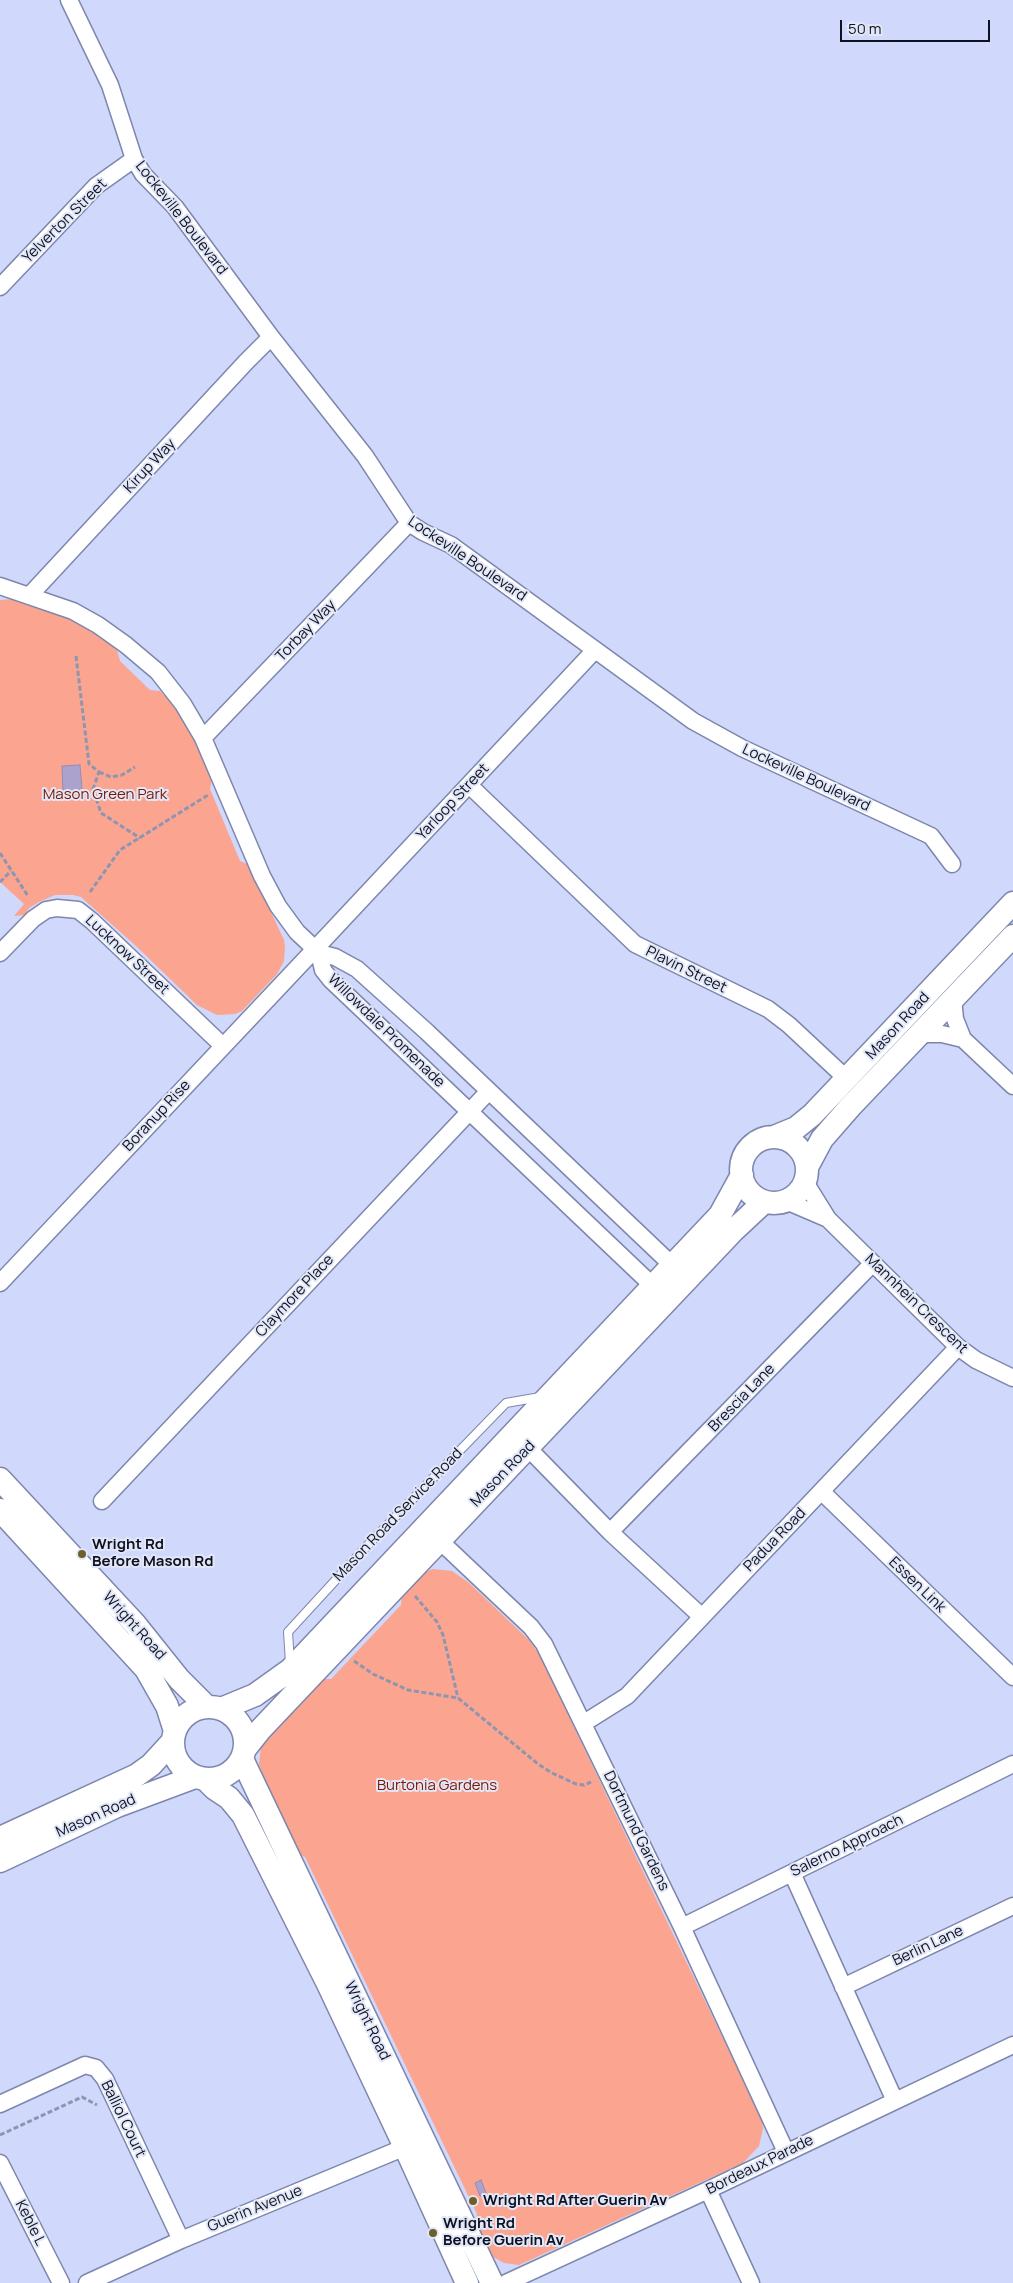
<!DOCTYPE html>
<html>
<head>
<meta charset="utf-8">
<style>
	body { margin:0 }
	#map { position:relative; width:1013px; height:2283px; overflow:hidden; background:#d0d9fb; font-family:Manrope,sans-serif }
	canvas { display:block }
	.scale { position:absolute; left:840px; top:20px; width:150px; height:22px; box-sizing:border-box; border:2px solid #0e111f; border-top:0; padding-left:6px; font-size:15px; line-height:18px; white-space:nowrap; color:#0e111f; -webkit-text-stroke:4px #e2e7f8; paint-order:stroke }
</style>
</head>
<body>
<div id="map">
<canvas width="1013" height="2283"></canvas>
<div class="scale">50 m</div>
</div>
<script>
const context = document.querySelector('canvas').getContext('2d');
context.lineJoin = 'round';
function fillPath(path, color) { context.fillStyle = color; context.fill(path, 'evenodd'); }
const poly = rows => new Path2D(rows.map(r => 'M' + r).join(''));
function stroke(path, color, width, dash) { context.strokeStyle = color; context.lineWidth = width; context.lineCap = dash ? 'butt' : 'round'; context.setLineDash(dash || []); context.stroke(path); }
function label(font, color, halo, rows, align = 'center') {
  context.font = font + ' Manrope,sans-serif'; context.lineWidth = 4; context.setLineDash([]); context.textBaseline = 'middle'; context.strokeStyle = halo; context.fillStyle = color; for (const [text, x, y, turn = 0] of rows) {
    context.save(); context.translate(x, y); context.rotate((+turn || 0) * Math.PI / 180); context.textAlign = isNaN(turn) ? turn : align; if (halo) context.strokeText(text, 0, 0); context.fillText(text, 0, 0); context.restore();
  }
}
fillPath(poly([
	[12,599,63,616,98,635,117,650,120,661,150,690,160,691,172,703,193,735,212,779,210,789,240,861,249,865,284,940,285,947,284,961,277,974,242,1011,235,1014,217,1015,197,1005,136,946,81,897,73,895,55,895,39,902,29,908,25,915,14,916,24,904,0,882,0,600],
	[433,1569,452,1571,468,1582,530,1641,539,1654,762,2120,763,2129,759,2146,743,2163,519,2265,504,2263,490,2255,474,2227,477,2214,305,1857,293,1851,262,1775,259,1764,261,1746,273,1728,321,1679,331,1679,401,1605,402,1594,423,1573]
]), '#fba48f');
const building = poly([
	[80,765,82,789,63,791,62,766,80,765],
	[481,2180,486,2193,480,2196,475,2183,481,2180]
]);
fillPath(building, '#aba3cd');
stroke(building, '#948cb4', 1);
const lane = poly([
	[290,1663,288,1632,365,1548,506,1403,540,1397]
]);
const street = poly([
	[69,0,110,85,134,159,143,174,175,207,271,337,365,456,409,523,423,532,451,545,693,721,742,748,931,836,952,864],
	[0,287,96,186,134,159],
	[0,586,73,611,98,625,126,645,158,672,183,704,203,738,262,876,278,906,297,932,315,949,0,1283],
	[30,595,246,362,271,337],
	[595,650,315,949,319,953,323,970,331,980,653,1286],
	[203,738,409,523],
	[469,785,635,944,768,1009,789,1025,848,1080],
	[0,953,33,919,46,910,57,908,78,910,92,921,223,1046],
	[319,953,335,957,357,969,427,1032,672,1265],
	[953,998,955,1019,963,1039,1013,1086],
	[920,1034,942,1034,963,1039],
	[805,1182,828,1219,958,1347,976,1360,1013,1378],
	[786,1201,828,1219],
	[528,1448,610,1532,701,1616],
	[822,1492,1013,1677],
	[102,1501,489,1091],
	[610,1532,873,1263],
	[440,1541,531,1627,544,1644,682,1927,786,2152],
	[584,1723,627,1696,958,1347],
	[792,1873,895,2101],
	[682,1927,1013,1764],
	[843,1987,1013,1906],
	[0,2104,85,2065,96,2068,105,2079,181,2240],
	[0,2163,61,2283],
	[708,2190,751,2283],
	[87,2283,181,2240,415,2143],
	[506,2283,708,2190,1013,2045]
]);
const secondary = poly([
	[774,1137,796,1128,812,1115,1013,903],
	'741 1170a33 33 0 1 1 66 0a33 33 0 1 1-66 0Z',
	[807,1167,822,1139,850,1107,1013,936],
	[0,1479,135,1624,179,1679,207,1707],
	[0,1510,146,1669,167,1706,175,1731],
	'173 1743a36 36 0 1 1 72 0a36 36 0 1 1-72 0Z',
	[221,1709,255,1695,290,1670,720,1215,742,1175],
	[245,1749,260,1730,734,1230,764,1202],
	[242,1759,492,2283],
	[206,1780,214,1788,229,1798,243,1815,328,1984,405,2147,467,2283],
	[0,1838,137,1775,151,1765,173,1741],
	[0,1861,117,1806,195,1777]
]);
stroke(lane, '#7d86ad', 10);
stroke(street, '#7d86ad', 19);
stroke(secondary, '#7d86ad', 25);
stroke(poly([
	[76,656,89,764,99,772,93,789,101,813,140,838],
	[99,772,111,777,122,775,135,767],
	[0,853,28,896],
	[0,882,11,871],
	[90,892,120,850,208,795],
	[415,1596,437,1622,443,1635,458,1698],
	[354,1661,373,1674,408,1690,458,1698,538,1764,552,1773,576,1784,584,1785,591,1782],
	[0,2135,82,2097,97,2105]
]), '#8e95b1', 3, [5, 2.5]);
stroke(lane, '#fff', 8);
stroke(street, '#fff', 16);
stroke(secondary, '#fff', 22);
for (const [x, y, r, color] of [
	[82,1554,5,"#6d5e2c"],
	[473,2201,5,"#6d5e2c"],
	[433,2233,5,"#6d5e2c"]
]) { const dot = new Path2D(); dot.arc(x, y, r, 0, 2 * Math.PI); context.fillStyle = color; context.fill(dot); stroke(dot, '#e2e7f8', 2); }
label('15px', '#0e111f', '#e2e7f8', [
	["Lockeville Boulevard",181,218,52],
	["Yelverton Street",65,221,-45],
	["Kirup Way",150,466,-47],
	["Lockeville Boulevard",467,559,34],
	["Torbay Way",306,631,-46],
	["Lockeville Boulevard",806,778,25],
	["Yarloop Street",453,802,-47],
	["Lucknow Street",127,955,43],
	["Plavin Street",686,970,26],
	["Mason Road",898,1026,-47],
	["Willowdale Promenade",386,1031,44],
	["Boranup Rise",157,1116,-47],
	["Claymore Place",295,1296,-47],
	["Mannhein Crescent",916,1304,44],
	["Brescia Lane",742,1398,-46],
	["Mason Road",503,1474,-46],
	["Mason Road Service Road",398,1515,-46],
	["Padua Road",775,1540,-46],
	["Essen Link",917,1585,44],
	["Wright Road",134,1626,48],
	["Mason Road",96,1816,-24],
	["Dortmund Gardens",636,1831,64],
	["Salerno Approach",847,1846,-26],
	["Berlin Lane",928,1946,-25],
	["Wright Road",367,2021,64],
	["Balliol Court",123,2119,64],
	["Bordeaux Parade",760,2165,-26],
	["Guerin Avenue",255,2209,-22],
	["Keble L",30,2223,63]
]);
label('15px', '#7c1600', '#e2e7f8', [
	["Mason Green Park",105,795],
	["Burtonia Gardens",437,1786]
]);
label('bold 15px', '#0e111f', '#e2e7f8', [
	["Wright Rd",92,1545],
	["Before Mason Rd",92,1562],
	["Wright Rd After Guerin Av",483,2201],
	["Wright Rd",443,2224],
	["Before Guerin Av",443,2241]
], 'left');
</script>
</body>
</html>
